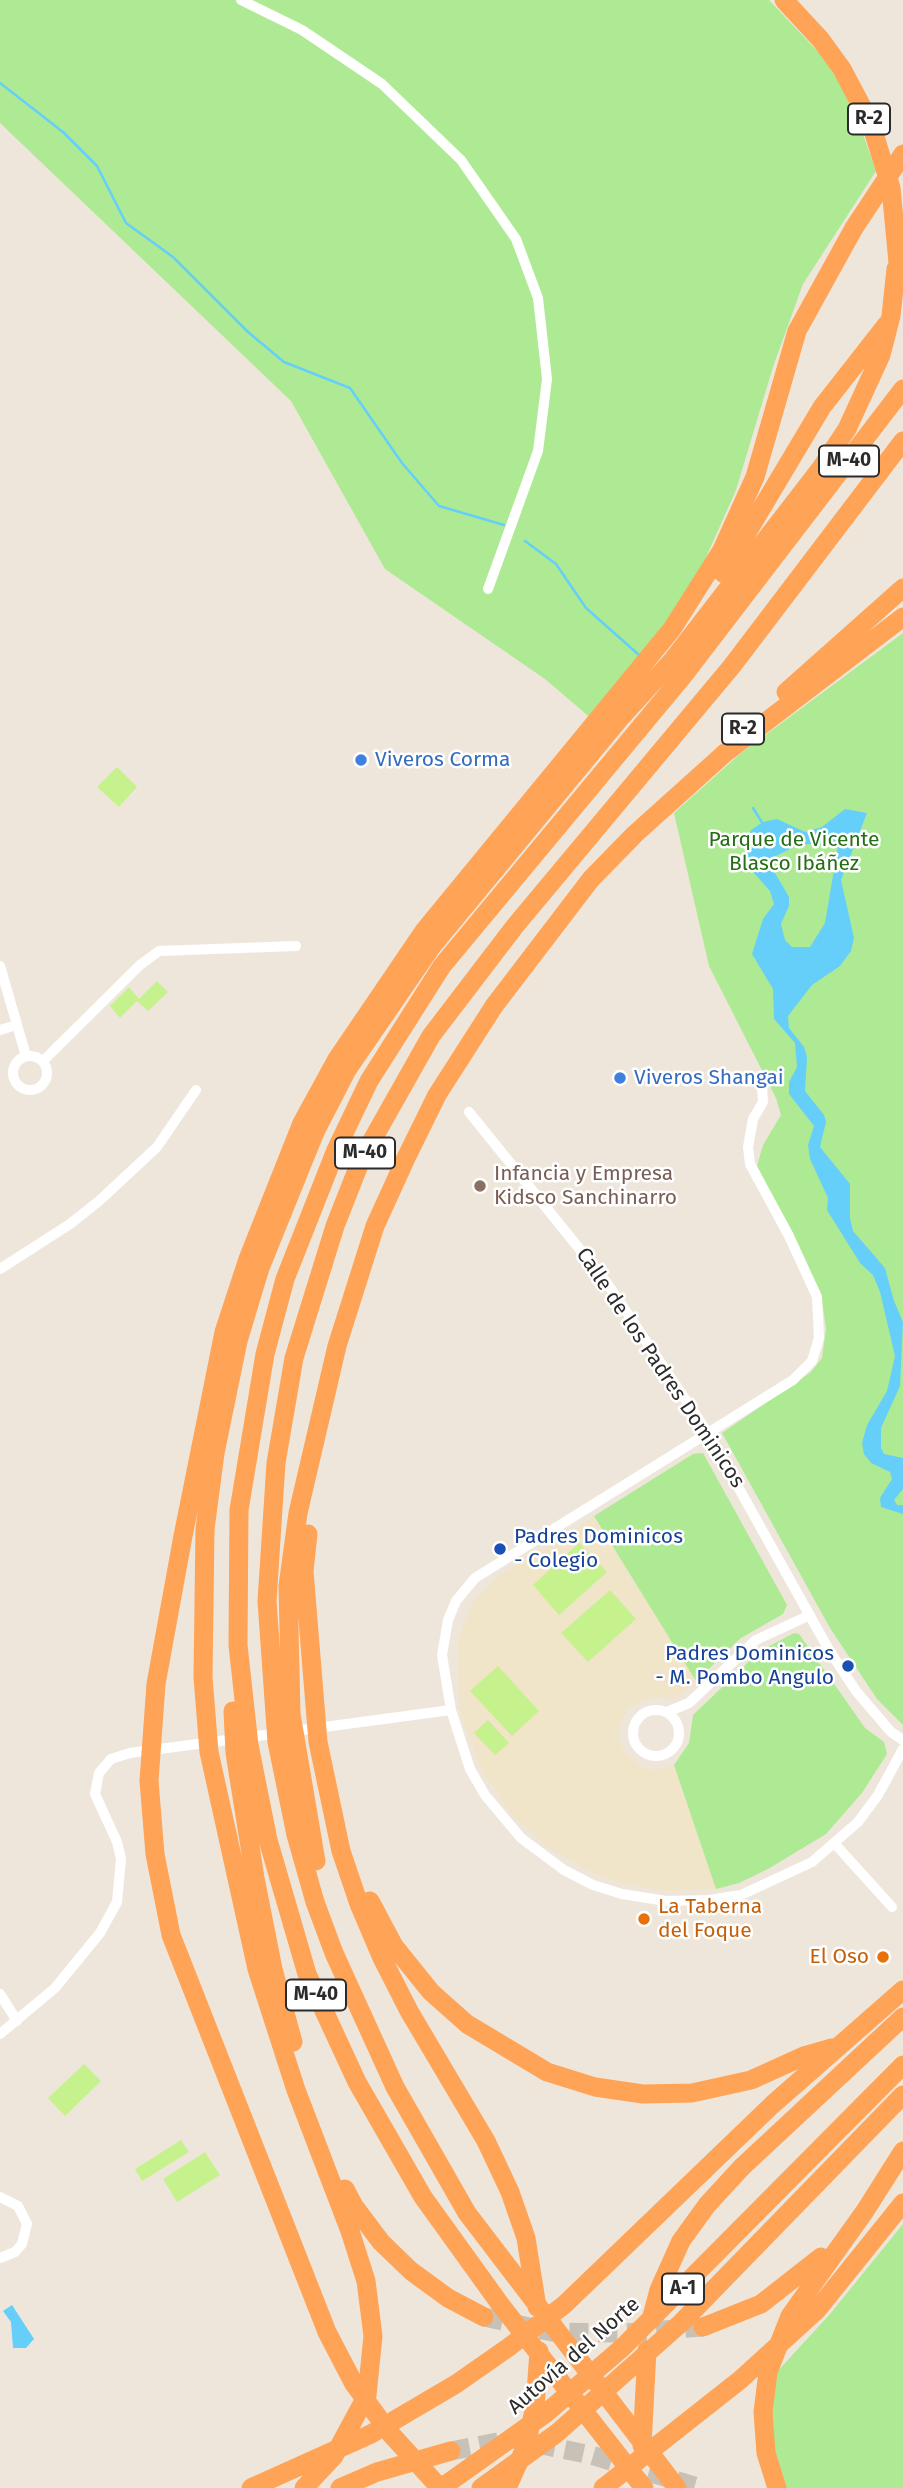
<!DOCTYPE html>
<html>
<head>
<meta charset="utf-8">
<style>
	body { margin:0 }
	canvas { display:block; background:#eee6db }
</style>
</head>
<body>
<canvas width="903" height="2488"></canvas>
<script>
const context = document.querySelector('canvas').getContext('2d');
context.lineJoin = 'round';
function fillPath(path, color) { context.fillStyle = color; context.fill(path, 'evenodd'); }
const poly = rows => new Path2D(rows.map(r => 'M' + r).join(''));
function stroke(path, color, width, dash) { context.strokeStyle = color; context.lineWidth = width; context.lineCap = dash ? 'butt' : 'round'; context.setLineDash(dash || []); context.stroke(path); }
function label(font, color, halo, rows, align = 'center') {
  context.font = font + ' "Fira Sans",sans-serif'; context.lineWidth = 5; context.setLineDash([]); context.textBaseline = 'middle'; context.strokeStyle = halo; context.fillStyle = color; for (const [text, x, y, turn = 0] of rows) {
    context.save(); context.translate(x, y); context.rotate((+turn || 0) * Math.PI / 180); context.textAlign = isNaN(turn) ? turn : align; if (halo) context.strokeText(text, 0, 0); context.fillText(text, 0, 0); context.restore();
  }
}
fillPath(poly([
	[594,1516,696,1681,676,1700,652,1697,629,1708,621,1721,619,1738,624,1751,643,1767,653,1770,674,1765,716,1889,667,1891,625,1884,596,1875,550,1849,513,1817,481,1770,459,1708,458,1639,472,1603,498,1576]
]), '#f1e5c9');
fillPath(poly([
	[0,0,769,0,824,58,853,106,876,171,803,284,773,367,736,490,704,562,657,641,593,720,545,679,385,569,291,401,0,123],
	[903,633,903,1725,877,1699,830,1628,722,1433,811,1372,822,1358,826,1329,821,1293,757,1166,763,1145,781,1115,776,1098,709,966,674,813,741,753],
	[703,1453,787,1605,783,1614,741,1638,696,1681,594,1516,693,1454],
	[794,1633,799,1634,865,1728,884,1742,887,1754,862,1793,826,1834,768,1869,739,1883,716,1889,674,1765,689,1743,693,1715,760,1651],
	[903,2224,903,2488,785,2488,774,2448,771,2411,774,2375,830,2314]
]), '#aeea93');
fillPath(poly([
	[117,767,137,787,119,807,97,787],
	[157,981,168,992,148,1011,137,1001,120,1018,110,1006,129,987,139,999],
	[579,1543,607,1572,559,1615,533,1585],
	[610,1590,636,1619,588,1662,561,1633],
	[498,1666,539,1711,512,1736,470,1691],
	[488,1720,509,1743,495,1755,474,1733],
	[84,2064,101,2081,65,2116,48,2098],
	[181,2140,189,2152,142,2181,135,2169],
	[205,2152,220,2175,177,2202,163,2179]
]), '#c5f28d');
fillPath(poly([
	[845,809,867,813,841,880,854,938,851,951,840,966,812,985,788,1016,789,1028,804,1047,807,1057,805,1091,824,1115,826,1122,820,1147,850,1184,850,1218,853,1231,885,1268,894,1301,903,1322,900,1386,881,1428,881,1448,884,1454,903,1458,903,1489,894,1500,897,1505,903,1505,903,1514,881,1507,880,1498,892,1479,890,1472,871,1463,864,1454,862,1443,867,1425,887,1391,895,1356,880,1292,873,1275,860,1263,827,1210,828,1198,810,1159,808,1145,814,1126,789,1094,789,1082,797,1067,795,1043,774,1019,773,989,752,954,763,919,774,904,770,891,754,873,747,857,746,842,751,830,763,822,777,819,805,832,822,827],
	[833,842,838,846,825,923,810,947,792,947,785,940,781,924,789,906,789,897,772,868,774,857,798,845],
	[12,2305,34,2339,26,2348,13,2348,11,2322,3,2311]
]), '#65cffa');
stroke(poly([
	[0,83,63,132,97,166,126,223,173,257,248,332,284,362,350,388,402,463,439,506,504,525],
	[525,541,556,564,586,608,639,655],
	[753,808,763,824]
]), '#65cffa', 2.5);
stroke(poly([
	[484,2317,552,2332,625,2333,703,2327],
	[451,2451,513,2439,591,2455,701,2488]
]), '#c7c1b8', 19, [19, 10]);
stroke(poly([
	[241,0,302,30,382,84,461,160,516,239,538,298,547,379,538,451,488,589],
	[0,966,26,1056],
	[0,1030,10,1027],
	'13 1073a17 17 0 1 1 34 0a17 17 0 1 1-34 0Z',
	[43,1061,140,965,159,951,296,946],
	[762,1087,763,1102,753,1119,748,1147,750,1164,789,1236,817,1297,819,1338,812,1361,793,1380,475,1578,456,1601,448,1620,442,1655,451,1710,470,1769,485,1795,521,1838,564,1870,593,1885,622,1894,666,1901,709,1900,741,1895,812,1862,858,1822,878,1795,903,1749],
	[469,1112,607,1283,708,1433,829,1650,856,1691,891,1732,903,1740],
	[0,1269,70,1224,99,1201,157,1147,196,1090],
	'633 1733a23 23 0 1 1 46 0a23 23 0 1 1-46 0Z',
	[667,1712,689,1703,756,1640,810,1615],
	[835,1844,892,1907],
	[0,1994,17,2021],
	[0,2034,55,1988,100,1933,117,1902,121,1859,117,1842,95,1794,99,1773,111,1759,130,1753,451,1710],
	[0,2197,18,2206,27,2224,22,2244,15,2252,0,2258]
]), '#fff', 10);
stroke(poly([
	[784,0,821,40,842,69,871,124,891,188,899,273],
	[723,573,822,407,887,324],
	[786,692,903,588],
	[308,1534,304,1571,318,1742,341,1851,359,1904,382,1958,409,2011,486,2141,510,2192,526,2238,537,2307],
	[233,1711,235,1753,255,1878,273,1969,293,2042],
	[316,1861,291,1714,288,1586,298,1513,337,1346,375,1226,406,1158,437,1095,494,1006,591,879,635,834,725,753,903,617],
	[370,1901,394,1946,431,1992,467,2024,547,2072,595,2087,643,2094,692,2093,751,2080,804,2056,832,2048],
	[345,2189,354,2206,381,2242,411,2271,448,2298,484,2317],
	[651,2320,659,2290,681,2241,707,2205,742,2167,903,2017],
	[703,2327,761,2304,821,2257],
	[642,2446,647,2350],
	[251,2488,371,2434,456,2384,509,2347,564,2305,772,2105,903,1990],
	[304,2488,334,2456,367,2395,373,2336,366,2281,350,2231,296,2090,257,1969,209,1752,203,1677,205,1529,215,1453,238,1341,260,1268,315,1132,347,1070,432,946,621,717,672,661,821,468,847,429,881,355,891,316,896,269,899,263],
	[340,2488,377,2472,451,2451],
	[440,2488,389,2432,354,2384,327,2332,171,1935,155,1854,149,1781,156,1684,183,1536,224,1332,248,1259,302,1123,337,1059,424,931,672,629,722,550,755,477,797,331,854,228,903,154],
	[441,2488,545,2414,622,2348,903,2065],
	[481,2488,557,2433,681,2323,903,2095],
	[507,2488,525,2448,535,2407,539,2351],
	[603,2488,740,2380,817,2310,903,2203],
	[644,2488,500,2304,423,2197,357,2082,307,1974,268,1840,249,1745,238,1645,239,1510,265,1354,285,1279,336,1150,369,1081,442,966,683,676,903,389],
	[677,2488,467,2213,395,2087,334,1953,315,1902,296,1835,277,1742,267,1601,276,1463,294,1358,335,1226,361,1160,431,1036,515,926,732,666,903,441],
	[777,2488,766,2453,763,2412,768,2372,790,2316,865,2211,903,2151]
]), '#ffa356', 19);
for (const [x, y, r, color] of [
	[361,760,7,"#3f7fe0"],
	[620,1078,7,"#3f7fe0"],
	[480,1186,7,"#8d6e63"],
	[500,1549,7,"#1a4fb4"],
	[848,1666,7,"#1a4fb4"],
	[644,1919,7,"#e8710a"],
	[883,1957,7,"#e8710a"]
]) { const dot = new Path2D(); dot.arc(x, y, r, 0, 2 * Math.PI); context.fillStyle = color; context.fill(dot); stroke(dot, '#fff', 2.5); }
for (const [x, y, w] of [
	[869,119,42],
	[849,461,60],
	[743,729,42],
	[365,1153,60],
	[316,1995,60],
	[683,2289,42]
]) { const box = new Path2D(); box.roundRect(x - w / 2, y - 15.5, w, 31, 5); context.fillStyle = '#fff'; context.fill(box); stroke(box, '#2b2b2b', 2); }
label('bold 19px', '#2b2b2b', null, [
	["R-2",869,119],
	["M-40",849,461],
	["R-2",743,729],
	["M-40",365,1153],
	["M-40",316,1995],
	["A-1",683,2289]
]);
label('21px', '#366cbe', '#fff', [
	["Viveros Corma",375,760],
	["Viveros Shangai",634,1078]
], 'left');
label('21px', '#246f13', '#fff', [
	["Parque de Vicente",794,840],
	["Blasco Ibáñez",794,864]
]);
label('21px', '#785e54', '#fff', [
	["Infancia y Empresa",494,1174],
	["Kidsco Sanchinarro",494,1198]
], 'left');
label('21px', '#2b2b2b', '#fff', [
	["Calle de los Padres Dominicos",660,1368,56],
	["Autovía del Norte",574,2356,-41]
]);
label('21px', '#164399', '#fff', [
	["Padres Dominicos",514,1537],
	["- Colegio",514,1561],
	["Padres Dominicos",834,1654,"right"],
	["- M. Pombo Angulo",834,1678,"right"]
], 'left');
label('21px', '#c56008', '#fff', [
	["La Taberna",658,1907],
	["del Foque",658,1931],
	["El Oso",869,1957,"right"]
], 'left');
</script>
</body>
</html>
